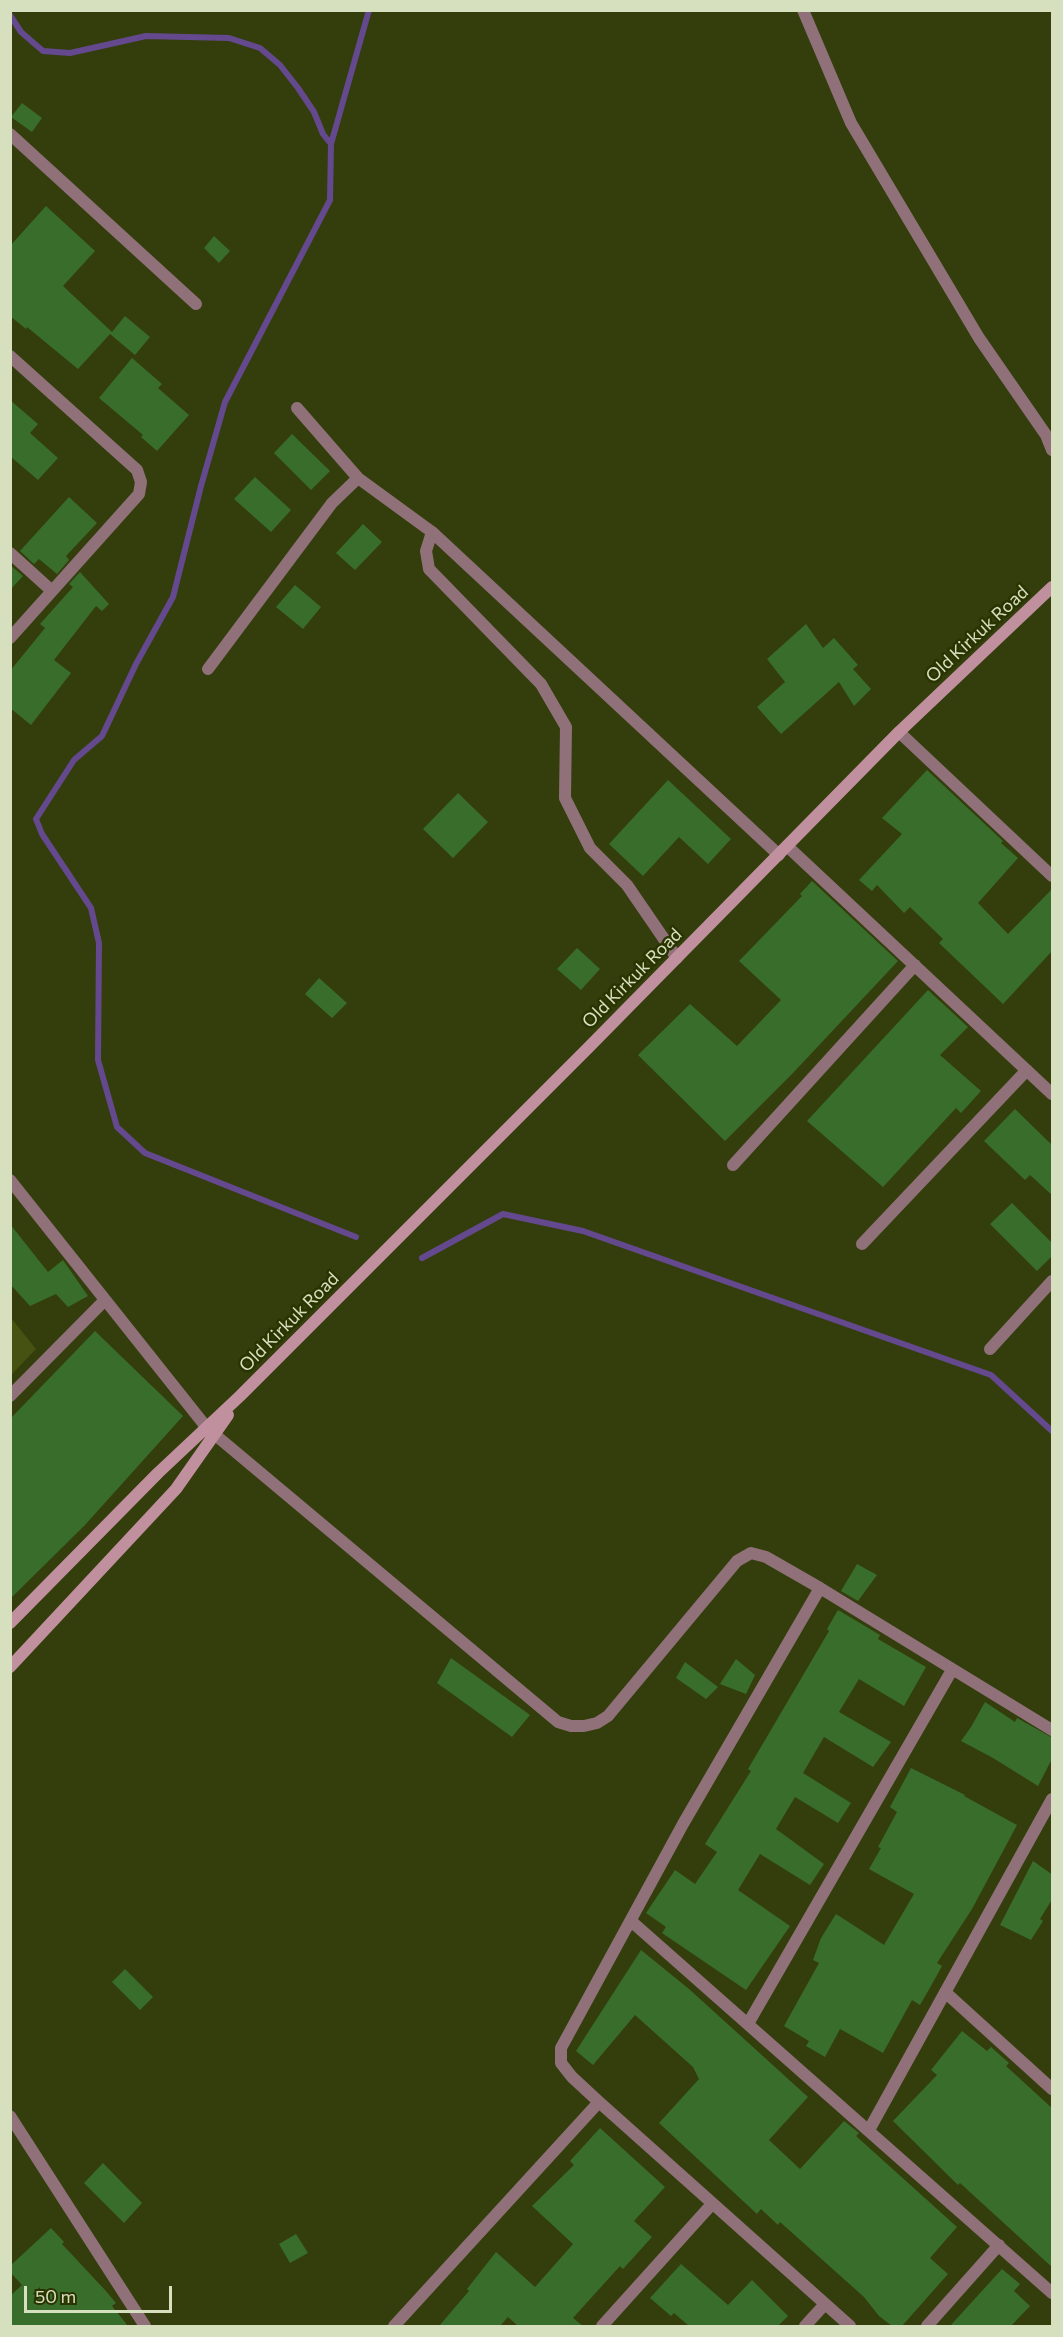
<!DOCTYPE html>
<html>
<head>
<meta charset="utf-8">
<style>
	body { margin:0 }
	#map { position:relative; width:1063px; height:2337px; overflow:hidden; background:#343e0c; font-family:Commissioner,sans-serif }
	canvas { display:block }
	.frame { position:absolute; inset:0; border:12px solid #d6e0bf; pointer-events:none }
	.scale { position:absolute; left:24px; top:2286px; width:148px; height:27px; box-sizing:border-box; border:3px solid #d6e0bf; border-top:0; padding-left:8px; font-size:18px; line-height:21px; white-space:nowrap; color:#d6e0bf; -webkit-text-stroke:4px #2a3400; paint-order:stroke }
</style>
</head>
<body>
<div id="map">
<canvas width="1063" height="2337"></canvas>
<div class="frame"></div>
<div class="scale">50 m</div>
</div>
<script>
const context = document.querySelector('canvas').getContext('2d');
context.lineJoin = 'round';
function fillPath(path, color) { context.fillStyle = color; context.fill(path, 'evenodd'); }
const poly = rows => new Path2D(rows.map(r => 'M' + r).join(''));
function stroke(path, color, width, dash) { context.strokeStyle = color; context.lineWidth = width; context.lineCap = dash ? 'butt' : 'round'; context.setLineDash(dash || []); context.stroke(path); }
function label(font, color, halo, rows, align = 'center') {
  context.font = font + ' Commissioner,sans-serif'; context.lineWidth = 5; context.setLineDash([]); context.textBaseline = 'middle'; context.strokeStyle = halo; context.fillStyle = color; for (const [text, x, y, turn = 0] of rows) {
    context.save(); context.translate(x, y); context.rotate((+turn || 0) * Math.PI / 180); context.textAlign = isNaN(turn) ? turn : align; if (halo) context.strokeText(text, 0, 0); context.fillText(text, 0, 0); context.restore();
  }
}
fillPath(poly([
	[11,1318,36,1349,11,1375,10,1375]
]), '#465211');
stroke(poly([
	[10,15,21,32,43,51,70,53,146,36,229,38,260,48,280,65,298,88,314,112,323,134,331,144,330,200,225,402,201,486,173,597,136,664,102,736,74,760,36,819,42,834,91,908,99,943,98,1060,117,1127,145,1153,356,1237],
	[331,144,369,10],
	[422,1258,503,1214,583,1231,991,1375,1052,1431]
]), '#64498e', 6);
fillPath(poly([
	[22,103,42,118,32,132,11,117],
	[46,206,95,251,63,286,112,332,125,316,150,337,135,355,110,334,78,369,27,327,26,329,10,316,10,246],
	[214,236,230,251,219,263,204,248],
	[132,358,162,384,158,388,189,415,157,451,141,437,143,435,99,398],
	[10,400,38,424,30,433,58,458,38,480,10,456],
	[292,434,330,471,311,490,274,453],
	[255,477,291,510,271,532,234,499],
	[69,497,97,523,66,556,69,560,57,574,39,559,34,564,20,551],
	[363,524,382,542,355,570,336,553],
	[10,565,23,576,10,590],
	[80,572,109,604,102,611,96,606,54,660,71,673,31,725,10,708,10,671,45,628,40,624,73,587,69,584],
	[295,585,321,607,303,629,276,607],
	[806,624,823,648,834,638,858,665,853,669,871,689,854,706,839,682,781,734,757,707,785,682,767,659],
	[927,770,1003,841,1001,843,1018,858,978,903,1008,934,1053,888,1053,950,1003,1004,939,943,943,939,910,907,904,913,877,885,872,891,859,880,902,834,882,818],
	[668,780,731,839,708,864,679,837,643,876,609,844],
	[458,793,488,822,453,858,423,829],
	[812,881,898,961,793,1073,725,1141,638,1055,690,1004,737,1046,781,1000,739,961,802,896,800,894],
	[577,948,600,969,581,990,557,969],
	[319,978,347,1003,332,1018,305,994],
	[928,990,968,1027,940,1055,981,1091,961,1113,956,1108,883,1187,807,1121],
	[1015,1109,1053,1146,1053,1196,1030,1175,1025,1180,984,1141],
	[1012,1203,1053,1244,1053,1255,1037,1271,990,1224],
	[10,1224,48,1272,63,1260,88,1296,68,1307,56,1294,30,1306,10,1284],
	[95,1331,183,1416,85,1525,10,1599,10,1419],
	[857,1564,877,1575,858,1601,841,1591],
	[838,1610,880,1635,878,1639,926,1667,904,1706,859,1679,839,1712,891,1742,873,1767,824,1737,803,1773,851,1803,838,1823,795,1797,776,1829,824,1864,810,1885,760,1854,738,1890,790,1926,746,1990,662,1933,666,1927,646,1913,675,1870,695,1884,717,1852,705,1844,751,1771,748,1769,829,1631,827,1629],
	[451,1658,530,1715,512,1737,437,1683],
	[736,1659,755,1675,746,1694,720,1684],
	[685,1662,718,1687,706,1699,676,1678],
	[985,1702,1015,1722,1017,1718,1053,1738,1053,1757,1038,1786,993,1758,961,1741,971,1727],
	[911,1768,965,1795,964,1796,1017,1825,972,1909,937,1963,942,1966,931,1986,920,2005,912,2000,883,2053,840,2029,825,2057,806,2046,809,2041,784,2026,819,1963,813,1960,821,1938,836,1914,884,1945,914,1894,869,1869,881,1848,878,1847,897,1812,890,1807],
	[1033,1861,1053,1875,1053,1898,1040,1919,1043,1921,1031,1940,1000,1925],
	[641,1950,689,1989,808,2097,769,2140,800,2169,844,2121,859,2133,856,2136,957,2227,930,2258,948,2274,902,2326,892,2326,879,2316,864,2297,780,2222,778,2225,761,2209,757,2214,659,2123,699,2079,693,2067,635,2015,593,2065,576,2051],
	[125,1969,153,1997,140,2010,112,1982],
	[962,2031,987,2051,991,2047,1009,2063,1006,2066,1053,2109,1053,2268,960,2183,958,2185,893,2121,937,2075,931,2070],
	[600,2128,665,2187,634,2221,652,2237,623,2269,620,2266,573,2318,583,2326,518,2326,508,2317,500,2326,439,2326,469,2291,467,2289,496,2252,535,2287,573,2244,532,2206,574,2165,570,2161],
	[103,2163,142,2203,124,2223,84,2183],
	[51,2228,64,2242,62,2244,105,2290,116,2303,112,2306,128,2326,10,2326,10,2296,22,2285,10,2272,10,2266],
	[296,2234,308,2253,290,2263,279,2244],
	[681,2264,728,2305,752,2280,788,2316,778,2326,689,2326,674,2313,671,2316,650,2298],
	[1002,2269,1020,2284,1014,2291,1030,2306,1011,2326,950,2326]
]), '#386d2c');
stroke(poly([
	[803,10,851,123,979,338,1046,435,1052,450],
	[10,134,196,304],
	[10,356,137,470,141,482,139,494,10,638],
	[297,408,358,478],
	[432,532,426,551,429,569,541,684,566,727,565,798,590,848,627,885,677,958],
	[10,553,52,591],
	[208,669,332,503,358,478,432,532,779,855],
	[899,732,1052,876],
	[787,846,1052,1094],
	[733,1165,915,965],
	[10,1180,207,1428,558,1722,571,1726,584,1726,597,1723,608,1716,737,1561,751,1553,766,1557,820,1588,1052,1730],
	[862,1244,1027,1070],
	[990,1349,1052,1281],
	[10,1396,105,1300],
	[820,1588,683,1824,561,2048,561,2063,572,2077,599,2102,850,2326],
	[631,1921,1052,2293],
	[945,1992,1052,2089],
	[749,2022,952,1670],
	[10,2116,145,2326],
	[869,2130,1052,1799],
	[394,2326,599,2102],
	[602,2326,712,2204],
	[805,2326,825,2304],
	[927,2326,999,2245]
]), '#90717a', 12);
stroke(poly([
	[10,1623,158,1473,240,1396,588,1048,899,732,1052,587],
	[10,1667,176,1489,228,1415]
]), '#c1909e', 12);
label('18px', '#d6e0bf', '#2a3400', [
	["Old Kirkuk Road",977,634,-43],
	["Old Kirkuk Road",632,978,-45],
	["Old Kirkuk Road",289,1322,-45]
]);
</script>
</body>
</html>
